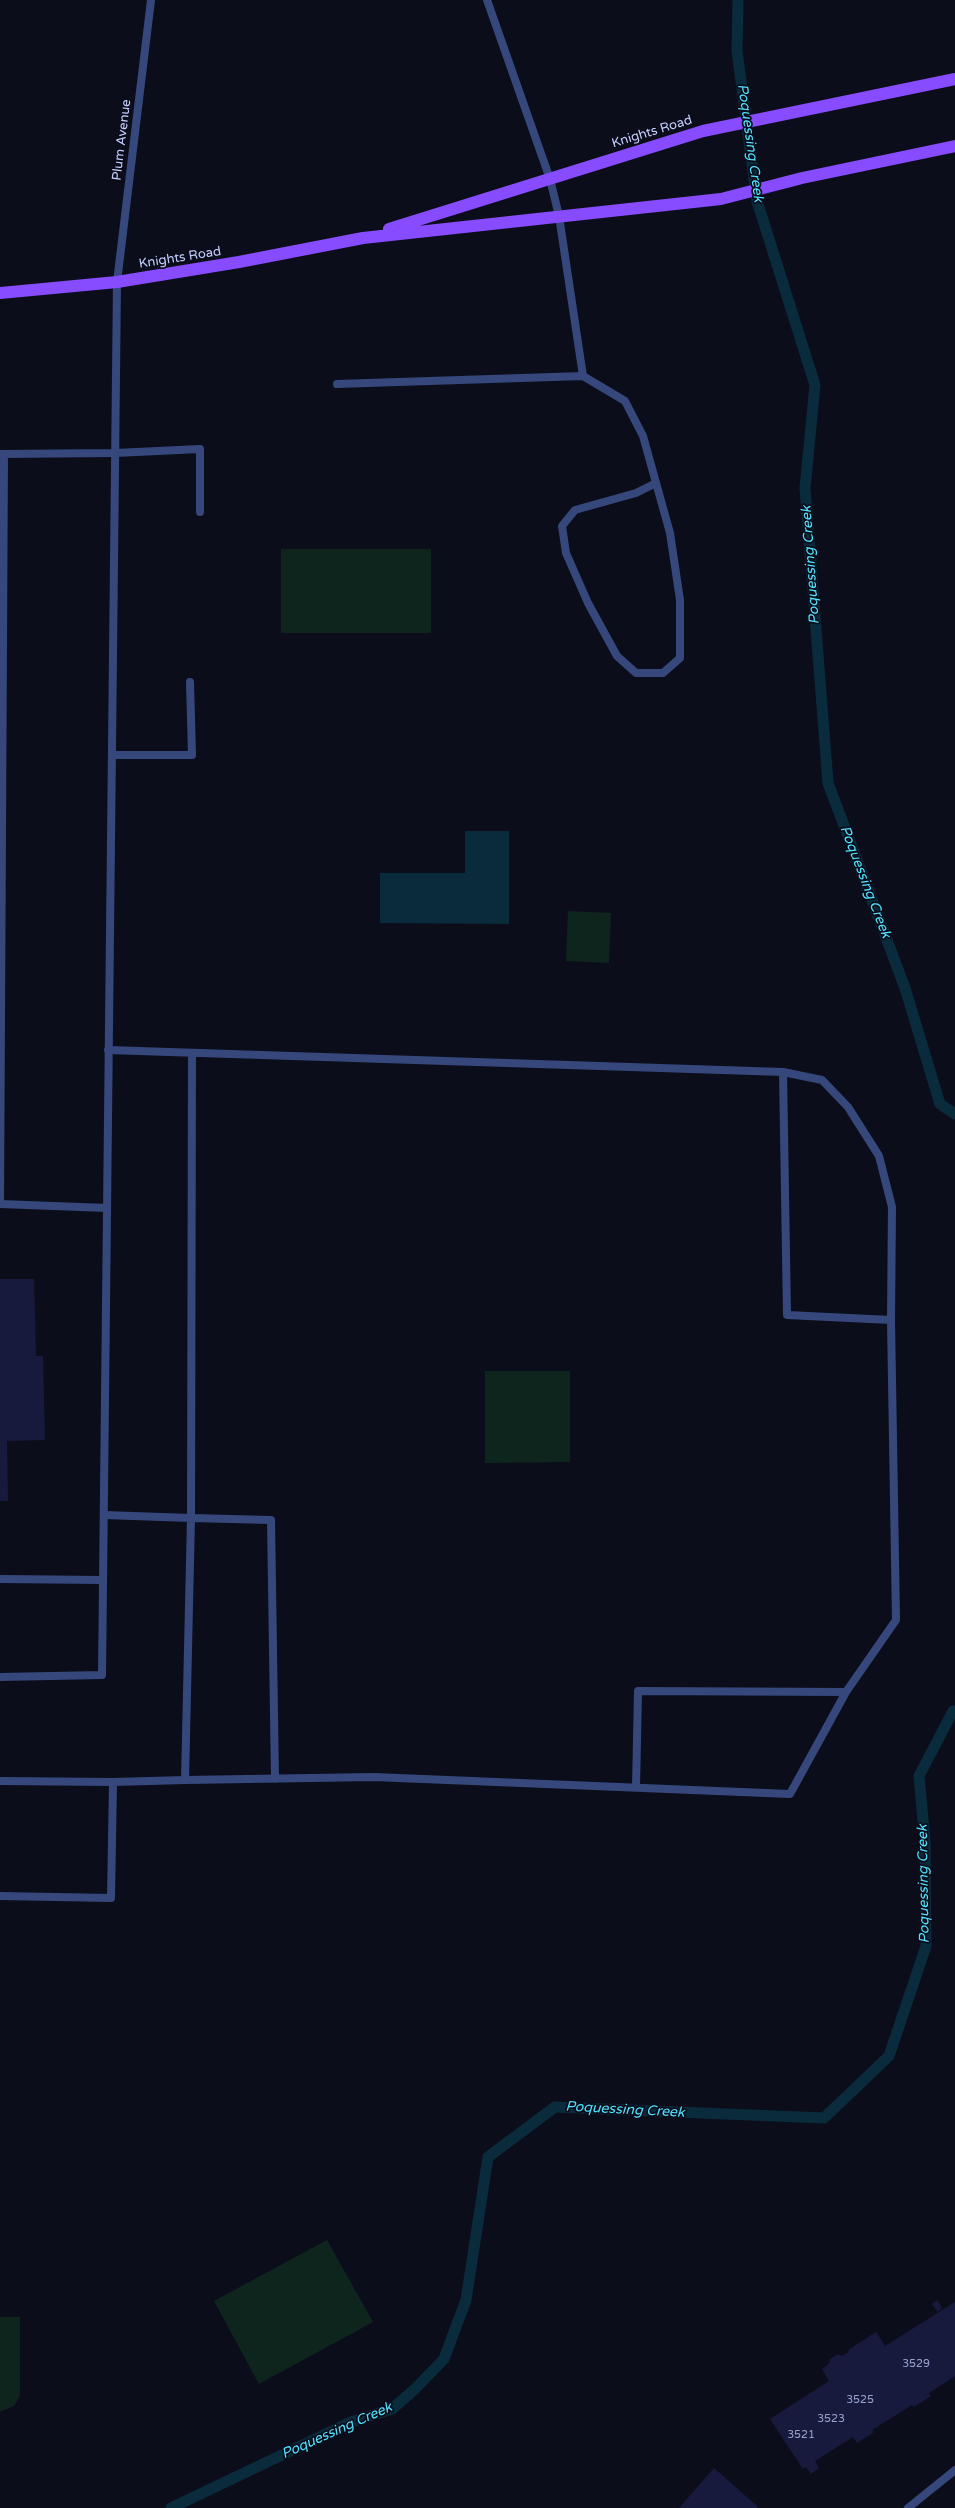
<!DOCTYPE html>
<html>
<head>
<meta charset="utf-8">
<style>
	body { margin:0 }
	canvas { display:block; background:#0b0d1b }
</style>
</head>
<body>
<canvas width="955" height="2508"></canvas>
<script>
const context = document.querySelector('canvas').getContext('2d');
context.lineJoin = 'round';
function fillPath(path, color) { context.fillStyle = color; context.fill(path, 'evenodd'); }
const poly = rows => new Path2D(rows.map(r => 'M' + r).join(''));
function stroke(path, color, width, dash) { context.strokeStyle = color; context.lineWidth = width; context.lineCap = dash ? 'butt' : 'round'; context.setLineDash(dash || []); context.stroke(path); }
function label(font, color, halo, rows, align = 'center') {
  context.font = font + ' "Varela Round",sans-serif'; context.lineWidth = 3.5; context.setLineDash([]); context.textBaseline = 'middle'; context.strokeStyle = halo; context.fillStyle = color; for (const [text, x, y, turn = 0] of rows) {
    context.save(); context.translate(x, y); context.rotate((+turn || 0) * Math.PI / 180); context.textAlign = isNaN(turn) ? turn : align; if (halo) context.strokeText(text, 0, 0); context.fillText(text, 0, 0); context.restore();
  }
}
fillPath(poly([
	[281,549,431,549,431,633,281,633],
	[568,911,611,913,609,963,566,961],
	[485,1371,570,1371,570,1462,485,1463],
	[327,2240,373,2322,259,2384,214,2301],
	[0,2317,20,2317,20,2396,14,2406,0,2412]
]), '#0e251d');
fillPath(poly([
	[465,831,509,831,509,924,380,923,380,873,465,873]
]), '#0a2b3b');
stroke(poly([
	[738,0,737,51,757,201,815,385,805,488,828,783,905,988,940,1104,955,1114],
	[171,2508,351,2422,392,2409,415,2389,444,2359,466,2300,488,2157,555,2107,824,2118,889,2056,926,1946,925,1842,919,1776,953,1711,955,1711]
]), '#0a2b3b', 11);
fillPath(poly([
	[0,1279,34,1279,36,1356,43,1356,45,1440,7,1441,8,1501,0,1501],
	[937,2300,942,2308,938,2312,932,2304],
	[955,2302,955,2376,929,2393,931,2396,914,2407,912,2405,872,2430,874,2432,857,2443,853,2437,815,2461,819,2468,811,2474,806,2467,803,2469,770,2419,829,2381,822,2369,829,2364,830,2359,838,2354,842,2356,849,2352,848,2350,876,2332,885,2346],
	[714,2468,757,2506,757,2508,679,2508]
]), '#171a3c');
stroke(poly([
	[583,376,625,401,643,436,670,533,680,600,680,658,663,673,636,673,617,656,588,603,566,553,562,526,575,510,636,493,656,483],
	[337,384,583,376,559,216,550,179,487,0],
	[0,454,115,453,200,449,200,512],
	[4,454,0,1204,107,1208],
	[112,755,192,755,190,682],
	[192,1053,191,1518,271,1520,275,1779],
	[783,1072,822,1080,848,1107,879,1156,892,1207,891,1320],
	[104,1515,191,1518,185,1780,374,1777,790,1794,846,1692,896,1620,891,1320,787,1315,783,1072,108,1050],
	[0,1579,103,1580],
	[0,1781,113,1782,111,1898,0,1896],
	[113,1782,185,1780],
	[636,1787,638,1691,846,1692]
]), '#35477b', 8);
stroke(poly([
	[0,1677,102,1675,117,282,151,0],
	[908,2508,955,2470]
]), '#35477b', 8);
stroke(poly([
	[389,229,703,131,955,79],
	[0,293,117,282,239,262,363,238,721,199,802,178,955,146]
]), '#874cff', 12);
label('11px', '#9aa2ce', null, [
	["3529",916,2364],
	["3525",860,2400],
	["3523",831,2419],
	["3521",801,2435]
]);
label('13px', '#c5cfff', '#0b0d1b', [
	["Knights Road",652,132,-17],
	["Plum Avenue",122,140,-83],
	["Knights Road",180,258,-9]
]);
label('italic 14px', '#53e2ff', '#0b0d1b', [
	["Poquessing Creek",750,143,82],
	["Poquessing Creek",811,565,-94],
	["Poquessing Creek",865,882,69],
	["Poquessing Creek",924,1884,-91],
	["Poquessing Creek",625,2110,3],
	["Poquessing Creek",337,2431,-24]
]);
</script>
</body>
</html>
